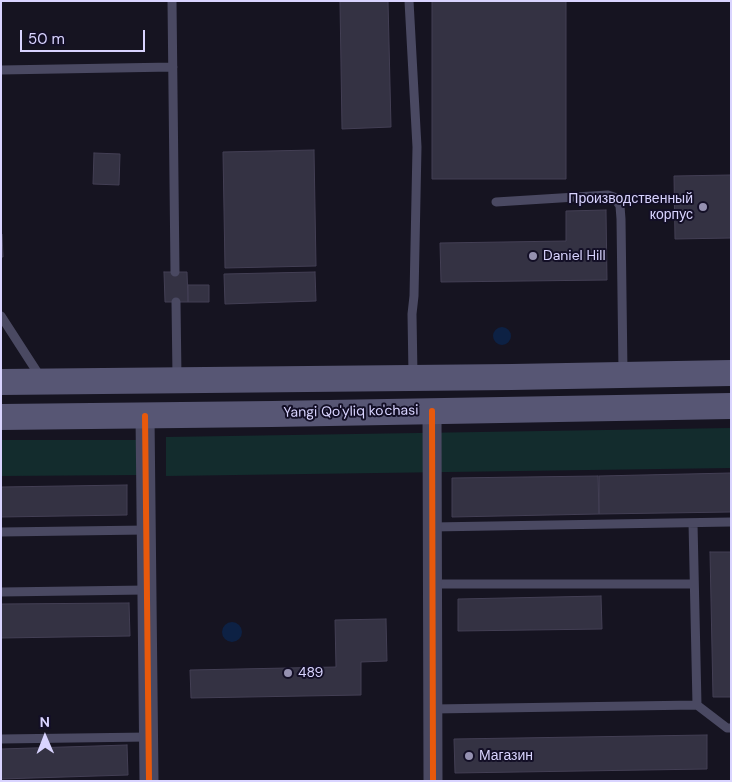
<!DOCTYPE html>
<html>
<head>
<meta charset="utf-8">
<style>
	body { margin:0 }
	#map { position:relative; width:732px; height:782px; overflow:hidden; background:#161421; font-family:"DM Sans",sans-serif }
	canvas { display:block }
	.frame { position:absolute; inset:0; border:2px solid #d9d4ff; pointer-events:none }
	.north { position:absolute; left:20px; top:712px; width:50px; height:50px; -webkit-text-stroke:4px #130f26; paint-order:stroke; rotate:359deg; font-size:14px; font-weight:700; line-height:20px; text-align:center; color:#d9d4ff }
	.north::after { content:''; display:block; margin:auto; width:18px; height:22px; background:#d9d4ff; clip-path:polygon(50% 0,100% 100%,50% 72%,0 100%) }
	.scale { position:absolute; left:20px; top:30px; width:125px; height:22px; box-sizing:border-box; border:2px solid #d9d4ff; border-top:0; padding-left:6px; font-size:15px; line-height:18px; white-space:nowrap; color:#d9d4ff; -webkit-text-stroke:4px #130f26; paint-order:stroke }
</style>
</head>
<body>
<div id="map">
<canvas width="732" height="782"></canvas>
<div class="frame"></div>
<div class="north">N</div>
<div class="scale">50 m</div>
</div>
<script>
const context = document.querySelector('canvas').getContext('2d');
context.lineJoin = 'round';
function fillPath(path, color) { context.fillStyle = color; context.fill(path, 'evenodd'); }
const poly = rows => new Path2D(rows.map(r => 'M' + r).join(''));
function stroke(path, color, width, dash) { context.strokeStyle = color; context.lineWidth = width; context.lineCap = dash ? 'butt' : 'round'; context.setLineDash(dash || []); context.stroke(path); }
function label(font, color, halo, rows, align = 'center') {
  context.font = font + ' "DM Sans",sans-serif'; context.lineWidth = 4; context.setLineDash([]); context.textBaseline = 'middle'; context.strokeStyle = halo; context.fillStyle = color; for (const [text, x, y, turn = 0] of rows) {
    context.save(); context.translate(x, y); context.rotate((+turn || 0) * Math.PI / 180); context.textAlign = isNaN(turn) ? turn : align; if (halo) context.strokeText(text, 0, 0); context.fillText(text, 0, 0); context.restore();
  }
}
fillPath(poly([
	[731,428,731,468,166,476,166,437],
	[1,440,141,440,141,475,1,476]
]), '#132c2d');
fillPath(poly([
	'493 336a9 9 0 1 1 18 0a9 9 0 1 1-18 0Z',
	'222 632a10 10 0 1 1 20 0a10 10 0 1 1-20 0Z'
]), '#0d2144');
const building = poly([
	[340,1,388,1,391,127,342,129,340,1],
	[432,1,566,1,566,179,432,179,432,1],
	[314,150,316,266,225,268,223,152,314,150],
	[94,153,120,154,119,185,93,184,94,153],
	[731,175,731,238,675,239,674,176,731,175],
	[606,210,607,280,441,282,440,243,566,241,566,211,606,210],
	[1,234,2,234,3,257,1,257,1,234],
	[164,272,187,272,188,302,165,302,164,272],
	[315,272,316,301,225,304,224,274,315,272],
	[188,285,209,285,209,302,188,302,188,285],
	[731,473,731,512,599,514,599,476,731,473],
	[598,476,599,514,452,517,452,478,598,476],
	[127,485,127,515,1,517,1,487,127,485],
	[710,552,731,552,731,697,713,697,710,552],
	[601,596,602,629,458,631,458,599,601,596],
	[129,603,130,636,1,638,1,604,129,603],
	[386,619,387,661,361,662,361,695,191,698,190,670,336,667,335,620,386,619],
	[707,735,707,769,455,773,454,739,707,735],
	[127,745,128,775,1,779,1,749,127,745]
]);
fillPath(building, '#343243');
stroke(building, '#433f54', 1);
stroke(poly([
	[172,1,175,272],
	[409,1,417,147,414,296,412,314,413,375],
	[1,70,173,67],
	[496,202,608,195,614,197,620,206,621,219,623,372],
	[176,302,177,377],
	[1,316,41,378],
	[693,523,697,705],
	[432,527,731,522],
	[1,532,146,530],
	[433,584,694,584],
	[1,592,146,590],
	[433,709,697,705,727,728,731,728],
	[1,739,148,737]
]), '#4a4962', 9);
stroke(poly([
	[432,411,433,781],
	[145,416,149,781]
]), '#4a4962', 19);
stroke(poly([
	[1,382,512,377,731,373],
	[1,417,272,414,731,406]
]), '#575674', 26);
stroke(poly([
	[432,411,433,781],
	[145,416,149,781]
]), '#e8590c', 6);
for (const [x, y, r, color] of [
	[703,207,5,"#9591b1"],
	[533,256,5,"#9591b1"],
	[288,673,5,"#9591b1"],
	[469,756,5,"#9591b1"]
]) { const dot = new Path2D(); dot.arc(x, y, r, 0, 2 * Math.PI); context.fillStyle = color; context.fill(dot); stroke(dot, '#130f26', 2); }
label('14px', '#d9d4ff', '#130f26', [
	["Производственный",693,199,"right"],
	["корпус",693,215,"right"],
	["Daniel Hill",543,256],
	["489",298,673],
	["Магазин",479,756]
], 'left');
label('14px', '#d9d4ff', '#130f26', [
	["Yangi Qo'yliq ko'chasi",351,412,-1]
]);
</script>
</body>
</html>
